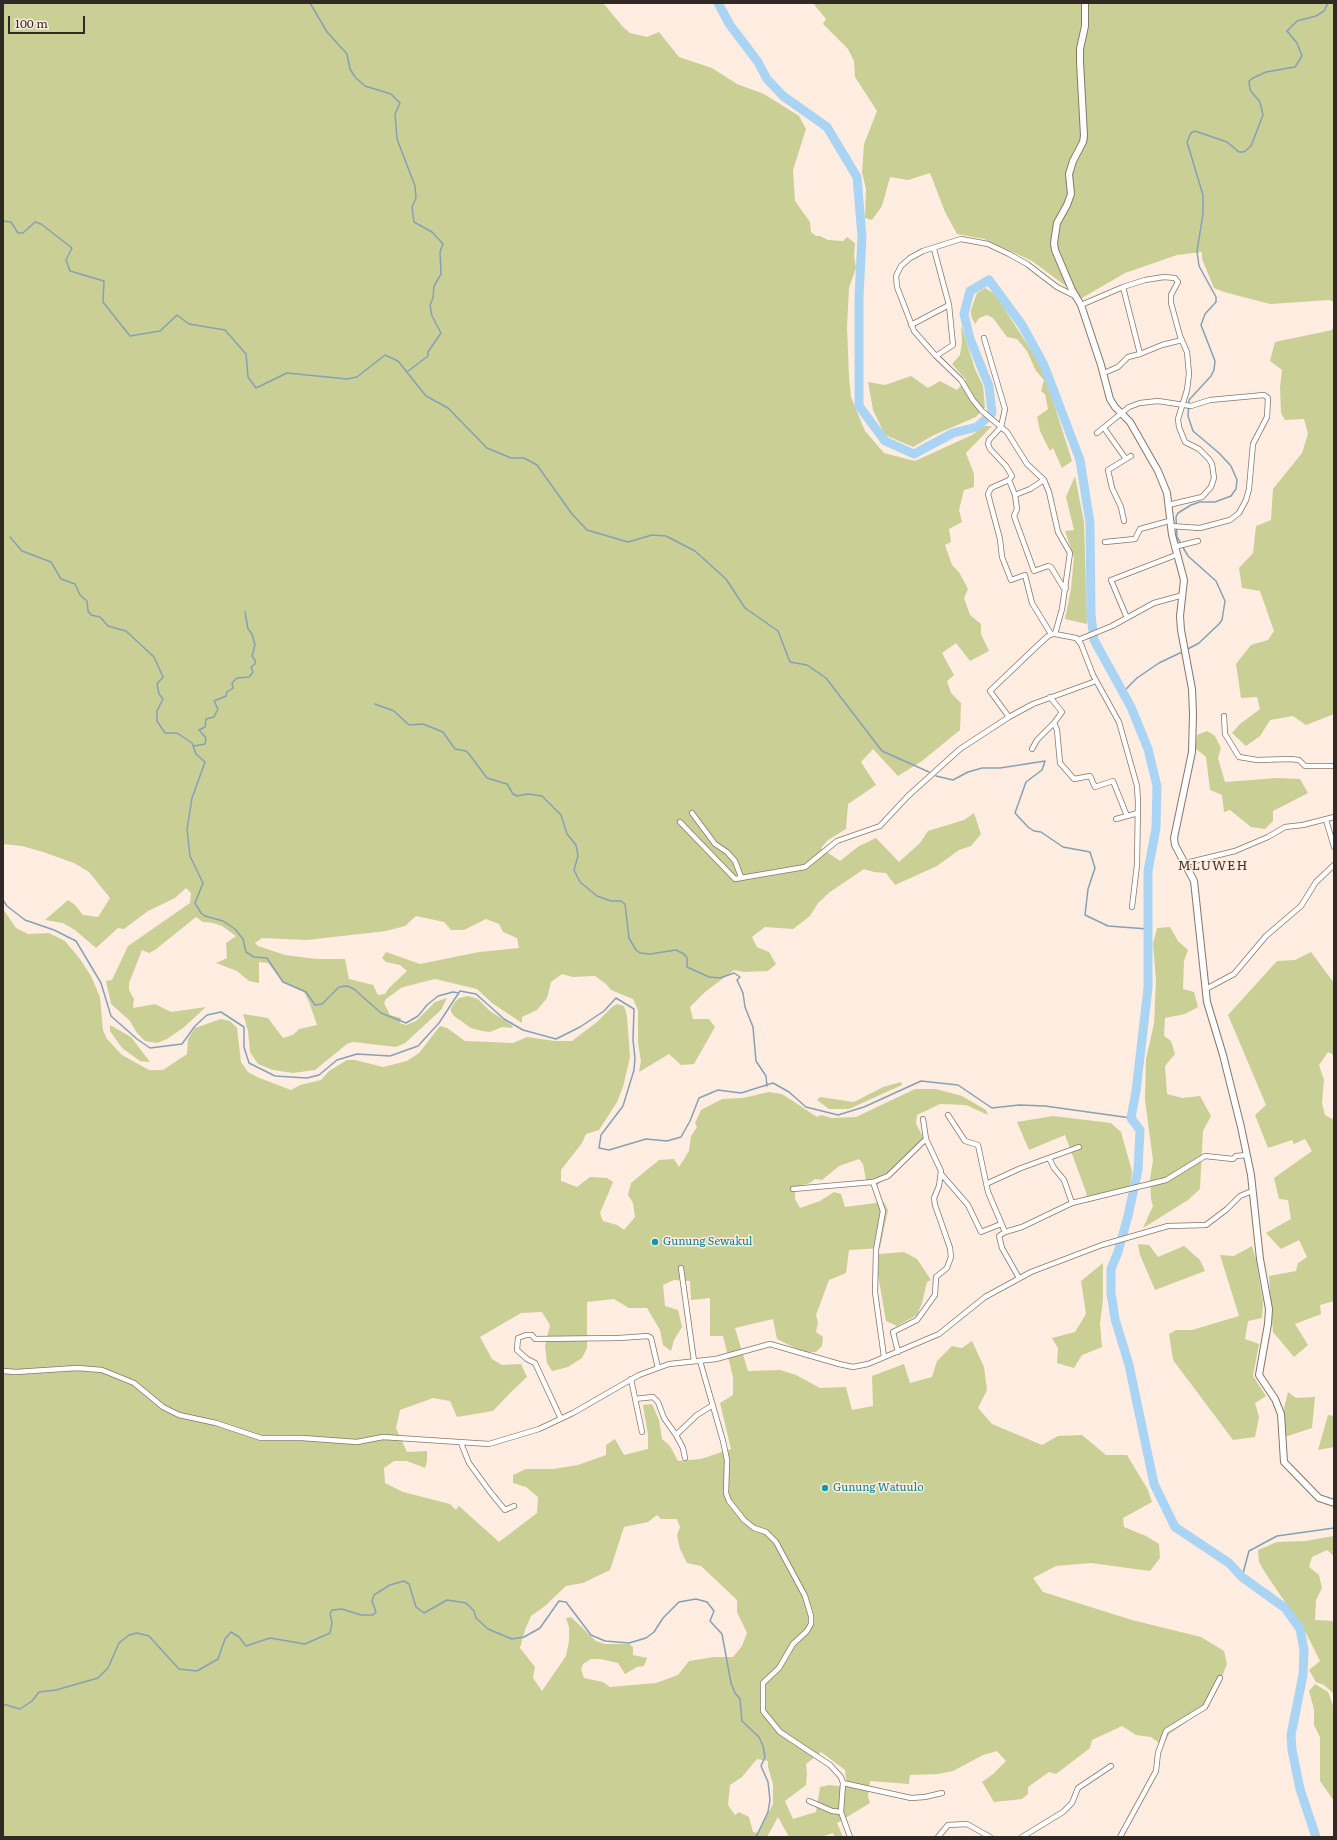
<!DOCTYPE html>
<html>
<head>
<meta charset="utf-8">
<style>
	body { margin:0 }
	#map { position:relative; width:1337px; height:1840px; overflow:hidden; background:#feede0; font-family:Literata,serif }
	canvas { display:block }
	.frame { position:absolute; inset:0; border:4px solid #312923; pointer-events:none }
	.scale { position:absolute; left:8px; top:16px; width:77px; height:18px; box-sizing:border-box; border:2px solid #312923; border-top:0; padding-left:5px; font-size:12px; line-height:14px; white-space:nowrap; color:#312923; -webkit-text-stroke:3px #feede0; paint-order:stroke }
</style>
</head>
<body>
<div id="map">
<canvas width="1337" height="1840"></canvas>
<div class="frame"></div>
<div class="scale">100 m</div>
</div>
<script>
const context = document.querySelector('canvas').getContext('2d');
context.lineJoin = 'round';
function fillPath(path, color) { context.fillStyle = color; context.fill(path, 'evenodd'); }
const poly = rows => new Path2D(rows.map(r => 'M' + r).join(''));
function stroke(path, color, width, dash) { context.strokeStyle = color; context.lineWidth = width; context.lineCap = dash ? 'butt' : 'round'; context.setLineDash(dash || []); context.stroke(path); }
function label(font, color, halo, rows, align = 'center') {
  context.font = font + ' Literata,serif'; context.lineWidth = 3; context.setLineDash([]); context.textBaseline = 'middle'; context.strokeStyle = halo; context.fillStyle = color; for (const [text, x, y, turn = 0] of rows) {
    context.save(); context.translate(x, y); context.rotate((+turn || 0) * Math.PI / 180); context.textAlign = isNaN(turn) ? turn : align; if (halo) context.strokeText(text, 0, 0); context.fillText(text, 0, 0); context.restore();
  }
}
fillPath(poly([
	[3,3,600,3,605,5,622,26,630,33,647,37,659,32,679,57,712,68,737,84,764,94,799,116,806,129,793,170,795,201,810,222,811,232,816,236,820,236,828,240,843,241,847,237,855,243,854,256,856,268,849,288,847,327,849,377,851,397,865,431,884,453,915,461,972,435,985,426,992,426,966,453,974,474,974,487,964,490,959,510,962,522,949,529,951,542,945,545,952,565,959,572,968,589,964,598,970,615,981,624,981,634,989,651,970,661,956,643,942,653,954,675,947,681,951,693,961,703,960,730,922,761,898,776,873,749,861,762,876,785,848,804,846,829,828,840,821,848,840,861,859,846,876,838,899,862,920,843,928,831,964,820,974,813,981,834,971,846,959,850,937,866,895,885,886,873,874,872,864,869,830,892,818,903,810,916,793,929,765,927,752,937,757,947,769,952,776,964,768,971,744,972,734,970,705,992,690,1007,693,1019,709,1019,715,1027,694,1064,681,1065,669,1054,639,1072,641,1061,638,1043,638,1010,633,999,611,990,606,984,595,976,573,977,562,974,551,982,547,998,537,1010,522,1017,522,1023,492,1003,477,989,435,979,407,986,401,988,386,999,384,1003,390,1015,401,1018,400,1023,406,1025,416,1021,435,1002,447,998,441,1010,405,1043,396,1047,353,1042,347,1044,315,1070,293,1073,273,1070,258,1064,250,1052,248,1031,243,1014,268,1018,283,1038,293,1035,299,1029,317,1025,309,1002,304,992,283,982,268,963,259,962,259,983,249,981,237,971,216,963,227,958,226,943,236,936,222,926,213,923,203,922,196,917,155,950,149,953,142,950,129,983,129,990,134,999,133,1008,155,1004,171,1012,206,1007,183,1028,167,1039,157,1043,145,1041,137,1033,130,1021,111,1004,106,981,112,980,128,946,190,903,191,893,186,888,175,898,148,911,124,929,118,928,96,948,75,930,63,923,45,920,68,900,75,905,83,915,98,917,110,898,89,872,74,863,43,852,22,846,3,844],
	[416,916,444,922,451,930,464,930,486,919,499,924,503,932,517,938,519,948,479,952,420,964,386,952,382,958,386,962,400,965,407,971,389,988,385,994,378,995,373,985,349,979,345,959,317,959,285,955,258,946,255,943,262,938,307,940,386,931,405,926],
	[813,3,1334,3,1334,302,1329,300,1270,304,1224,292,1214,288,1202,259,1202,252,1177,255,1125,273,1082,298,1032,261,984,239,957,234,945,212,930,173,908,180,890,177,882,206,872,220,865,218,866,189,862,172,864,144,877,111,855,77,854,61,848,49,823,24,826,19],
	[985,288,995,294,1043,369,1072,461,1062,468,1053,448,1050,451,1040,431,1037,417,1048,409,1045,394,1041,391,1044,380,1036,371,1027,351,1017,339,1007,337,993,318,987,315,979,318,975,324,971,316,971,310,977,293],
	[961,325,975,369,983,386,985,407,976,417,934,435,913,447,885,435,873,410,868,382,885,385,911,376,928,388,940,381,957,390,966,380,952,364,960,355,962,342],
	[1334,325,1334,714,1306,725,1293,716,1270,720,1260,736,1246,746,1232,733,1240,724,1260,709,1257,697,1241,698,1236,664,1251,645,1268,640,1274,631,1260,591,1242,588,1239,568,1253,553,1256,526,1271,520,1273,489,1302,453,1308,434,1304,419,1285,420,1281,413,1280,387,1282,370,1270,361,1275,342,1332,330],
	[1075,476,1084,522,1087,624,1065,619,1071,589,1074,557,1065,531,1074,530,1066,497],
	[1207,731,1215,736,1221,748,1218,758,1225,782,1277,778,1300,779,1308,793,1273,811,1273,821,1265,829,1251,827,1230,810,1224,812,1222,795,1210,790,1206,757,1195,748,1197,735],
	[3,909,16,928,28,934,49,933,65,941,80,959,91,976,100,997,103,1030,107,1039,122,1055,149,1070,163,1070,187,1054,188,1039,195,1028,221,1019,230,1021,237,1028,241,1062,248,1072,257,1077,291,1090,300,1085,321,1080,329,1071,347,1060,355,1060,383,1067,407,1061,419,1053,440,1026,447,1028,465,1041,513,1043,527,1037,555,1041,572,1041,597,1022,612,1007,617,1004,624,1006,627,1016,630,1057,623,1087,617,1102,599,1130,586,1134,582,1143,561,1170,561,1181,577,1187,590,1177,607,1178,613,1182,600,1213,603,1221,617,1225,624,1230,635,1217,633,1203,628,1195,631,1183,659,1160,674,1159,679,1167,689,1151,691,1136,697,1127,695,1123,701,1110,722,1099,743,1098,769,1092,782,1094,817,1117,821,1115,832,1118,856,1117,915,1089,936,1089,962,1096,986,1110,988,1115,966,1105,940,1104,917,1115,916,1123,925,1142,903,1165,877,1185,875,1179,866,1180,863,1164,859,1159,839,1166,822,1180,815,1179,810,1183,795,1187,795,1199,800,1208,820,1201,834,1192,841,1194,845,1207,884,1202,888,1210,880,1248,849,1250,846,1273,829,1280,816,1315,818,1322,816,1332,823,1337,822,1346,816,1352,803,1352,777,1339,773,1319,735,1328,748,1371,780,1370,796,1375,820,1388,846,1387,852,1410,873,1406,872,1376,904,1364,910,1383,932,1377,937,1361,952,1346,962,1348,972,1341,984,1367,987,1390,978,1408,992,1424,1042,1445,1058,1436,1082,1435,1106,1455,1127,1455,1148,1490,1152,1502,1123,1518,1124,1527,1146,1536,1159,1544,1160,1558,1150,1571,1091,1563,1056,1566,1033,1578,1043,1592,1132,1620,1201,1637,1224,1651,1227,1664,1216,1692,1207,1708,1169,1734,1163,1746,1151,1737,1136,1735,1122,1726,1092,1740,1090,1748,1056,1774,1049,1772,1028,1787,1028,1794,1022,1799,994,1802,982,1782,993,1774,1006,1761,997,1751,983,1755,953,1771,938,1774,910,1775,909,1784,870,1781,868,1796,870,1803,837,1823,843,1837,835,1837,833,1833,821,1837,789,1837,778,1817,767,1837,3,1837],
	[674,1280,690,1281,691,1300,710,1298,710,1336,723,1336,733,1377,733,1395,720,1403,731,1449,701,1459,678,1461,670,1446,662,1439,659,1420,652,1404,643,1405,648,1435,648,1449,624,1455,615,1439,606,1445,606,1455,578,1465,553,1469,526,1469,513,1475,513,1483,526,1487,538,1497,537,1513,499,1542,459,1506,456,1510,450,1504,403,1492,385,1483,384,1468,394,1461,407,1461,425,1468,427,1461,427,1451,407,1452,396,1428,400,1410,433,1398,450,1401,457,1417,493,1411,511,1392,527,1377,521,1364,502,1365,492,1359,480,1337,521,1313,542,1312,550,1325,545,1346,547,1363,552,1371,568,1367,582,1358,587,1348,587,1302,614,1299,629,1308,647,1308,660,1330,663,1345,671,1351,674,1340,682,1327,678,1310,665,1306,663,1285],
	[657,1515,661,1519,677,1519,680,1527,677,1535,680,1549,687,1563,701,1566,737,1600,737,1612,747,1633,742,1646,733,1657,714,1657,689,1661,678,1675,656,1683,610,1687,603,1682,584,1678,581,1669,583,1664,591,1659,600,1659,618,1663,625,1674,637,1667,644,1666,647,1658,633,1655,633,1647,629,1644,605,1644,596,1641,571,1617,566,1618,569,1627,569,1641,566,1656,542,1691,533,1678,535,1667,520,1648,525,1630,531,1616,545,1606,566,1586,583,1583,610,1570,624,1527,648,1522],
	[821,1752,845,1770,847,1787,829,1785,820,1787,816,1812,793,1819,785,1801,806,1785,807,1774,806,1764],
	[757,1759,768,1761,768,1767,773,1784,773,1804,758,1833,753,1832,749,1817,739,1812,735,1815,728,1805,730,1785,742,1777],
	[1170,927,1178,941,1188,950,1184,961,1183,989,1194,992,1198,1007,1185,1014,1165,1018,1164,1036,1171,1041,1175,1054,1165,1066,1167,1094,1182,1098,1200,1096,1211,1116,1203,1131,1200,1189,1188,1200,1143,1228,1153,1206,1151,1199,1150,1179,1153,1160,1145,1100,1146,1059,1154,1024,1156,980,1153,944,1157,928],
	[1311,952,1334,983,1334,1055,1328,1052,1319,1065,1324,1080,1322,1103,1325,1115,1334,1120,1334,1301,1320,1305,1321,1314,1295,1324,1308,1345,1294,1357,1273,1332,1269,1276,1296,1271,1298,1263,1307,1257,1299,1240,1281,1249,1266,1233,1291,1219,1288,1200,1279,1199,1274,1178,1312,1151,1305,1139,1294,1144,1292,1140,1268,1148,1255,1115,1266,1105,1228,1015,1277,961,1295,960],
	[468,996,478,999,490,1011,513,1026,512,1028,502,1027,490,1032,482,1031,471,1028,454,1016,451,1012,451,1008,455,1002,459,998],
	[110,1025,131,1037,150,1062,140,1061,122,1048,110,1031],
	[901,1082,902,1085,849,1109,829,1109,817,1100,820,1097,854,1102,883,1087],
	[1053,1116,1111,1123,1121,1132,1132,1171,1130,1187,1087,1197,1086,1192,1065,1135,1029,1150,1017,1122],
	[1138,1244,1149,1245,1158,1257,1184,1246,1200,1260,1205,1271,1155,1290,1140,1255],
	[1252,1246,1256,1260,1263,1302,1262,1318,1248,1321,1245,1339,1259,1344,1253,1376,1266,1396,1255,1403,1259,1417,1255,1437,1233,1440,1173,1360,1169,1334,1176,1330,1192,1330,1239,1316,1220,1255,1234,1256],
	[904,1252,917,1259,931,1280,927,1282,922,1303,917,1315,897,1326,886,1321,878,1275,879,1254],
	[1103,1263,1103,1299,1100,1324,1102,1347,1082,1355,1074,1368,1057,1363,1058,1348,1052,1338,1075,1332,1086,1314,1081,1281],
	[1288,1392,1296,1398,1315,1397,1312,1428,1285,1437,1284,1408],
	[1328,1415,1334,1416,1334,1447,1318,1450],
	[1334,1536,1334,1556,1327,1550,1312,1557,1309,1567,1319,1575,1322,1588,1316,1600,1315,1620,1334,1621,1334,1694,1324,1685,1316,1682,1309,1670,1320,1661,1306,1633,1266,1574,1259,1562,1258,1550,1277,1542,1305,1541],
	[1315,1684,1328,1692,1334,1708,1334,1801,1320,1781,1320,1737,1314,1725,1314,1709,1309,1691]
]), '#c9cf95');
stroke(poly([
	[310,3,327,32,347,54,350,69,355,77,365,86,391,94,400,103,395,114,397,139,415,186,416,198,412,207,414,222,432,232,443,244,440,252,441,274,434,286,433,298,430,305,432,316,441,333,428,352,428,356,407,372],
	[3,221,11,222,18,233,23,233,35,222,41,224,72,248,66,260,70,271,104,281,103,302,130,336,160,331,177,315,189,324,225,330,246,354,248,377,256,388,287,373,347,379,357,377,385,355,398,361,426,396,448,408,487,448,511,458,524,458,537,465,572,514,587,530,628,542,652,535,666,536,695,551,726,579,745,608,778,631,790,662,807,665,826,678,882,751,929,772],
	[10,537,22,551,51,562,61,579,75,584,80,595,87,601,88,611,91,615,100,617,108,626,126,631,154,657,163,677,157,684,159,694,163,699,157,711,157,721,165,733,177,733,192,743,196,754,205,762,192,798,187,829,190,856,203,883,195,903,201,913,205,916,223,921,235,929,243,939,246,952,254,957,267,958,283,982,306,992,315,1005,322,1004,339,987,347,986,354,989,381,1013,406,1023,418,1016,427,1005,438,996,453,992,459,993],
	[1186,650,1199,643,1219,624,1222,620,1225,601,1216,581,1188,556,1177,537,1176,517,1178,513,1191,505,1200,502,1215,502,1231,496,1236,489,1237,480,1231,466,1219,453,1193,431,1188,416,1189,400,1211,376,1214,370,1215,361,1201,325,1205,314,1216,302,1216,297,1199,266,1197,251,1203,214,1203,195,1187,142,1191,133,1195,131,1227,142,1239,152,1244,152,1251,146,1263,115,1260,102,1250,90,1249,81,1253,78,1266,72,1295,67,1302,56,1297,43,1287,31,1297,21,1316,16,1324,11,1328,3],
	[1123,692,1137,678,1159,663,1182,652],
	[375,704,394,711,409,725,423,724,443,732,455,749,466,751,469,754,487,778,507,784,513,794,517,796,528,794,542,796,561,815,567,834,576,845,578,856,574,870,580,882,597,896,611,901,621,901,625,904,629,938,636,950,640,953,650,954,676,950,684,954,687,958,687,967,709,977,720,978,734,973,740,977,737,980,743,993,745,1007,753,1027,756,1061,766,1076,767,1086],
	[194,746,205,744,206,738,199,730,205,727,206,719,214,717,218,709,214,701,226,696,227,692,233,688,232,683,237,678,249,677,253,672,251,667,255,664,255,660,252,656,255,645,252,634,248,629,245,612],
	[936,776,953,780,968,772,982,768,1000,768,1045,761,1042,770,1026,782,1015,813,1028,827,1034,831,1041,832,1063,847,1090,852,1095,868,1088,889,1085,915,1108,926,1148,929],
	[3,900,7,906,25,920,54,930,76,941,101,983,111,1016,137,1039,150,1048,182,1044,195,1026,207,1015,221,1012,244,1027,244,1047,249,1063,275,1076,307,1078,319,1075,337,1060,357,1054,390,1056,418,1046,439,1023,460,991,476,994,504,1019,523,1030,556,1039,580,1027,604,1011,616,998,634,1009,633,1040,635,1058,634,1070,623,1106,601,1135,599,1148,609,1150,646,1139,667,1141,681,1137,690,1121,699,1098,718,1090,741,1093,773,1083,789,1092,806,1107,838,1115,864,1107,921,1081,958,1085,992,1108,1019,1105,1045,1106,1131,1118],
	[1242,1577,1249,1551,1277,1536,1334,1528],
	[3,1704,20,1709,32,1701,39,1692,56,1690,98,1678,108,1668,119,1643,129,1635,137,1633,149,1636,179,1669,197,1671,218,1659,225,1639,231,1632,239,1637,246,1646,270,1638,305,1644,330,1633,332,1623,330,1614,332,1610,342,1609,361,1615,373,1615,376,1612,372,1601,374,1595,390,1585,404,1581,409,1584,416,1607,424,1613,447,1600,466,1603,474,1611,476,1618,488,1629,512,1639,524,1637,540,1628,559,1601,566,1602,591,1635,605,1641,629,1643,646,1638,654,1632,663,1618,679,1602,696,1599,707,1602,714,1611,710,1621,722,1634,731,1683,735,1693,740,1699,742,1721,759,1737,763,1746,765,1757,761,1766,768,1782,770,1800,768,1812,756,1837]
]), '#86a1b5', 1.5);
stroke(poly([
	[718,3,730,25,758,62,767,79,783,96,827,127,857,177,862,237,859,297,859,406,885,441,914,454,953,433,977,427,992,413,989,386,970,339,964,314,970,291,989,280,1022,325,1044,365,1080,460,1090,523,1091,615,1094,640,1131,707,1148,749,1157,786,1156,828,1148,871,1148,988,1136,1091,1131,1118,1140,1130,1138,1170,1128,1216,1118,1252,1111,1269,1111,1293,1115,1319,1129,1365,1154,1484,1175,1527,1229,1563,1242,1577,1285,1608,1300,1629,1304,1650,1303,1675,1291,1735,1292,1750,1300,1789,1316,1837]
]), '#aad4f4', 9);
const minor = poly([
	[1123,287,1145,280,1164,277,1175,278,1178,282,1171,295,1171,303,1180,336,1187,352,1189,374,1187,390,1178,419,1179,427,1185,442,1199,449,1209,459,1212,464,1214,478,1211,487,1202,497,1168,505],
	[1075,296,1057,287,1027,264,1009,254,988,244,961,239,923,251,910,258,901,266,896,276,897,287,914,331,936,356,961,380,973,400,982,411,1007,432,1027,464,1044,480,1049,492,1058,532,1070,553,1062,609,1055,634,1076,638,1081,644,1093,675,1119,722,1137,786,1138,802,1137,865,1132,907],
	[1081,305,1123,287,1140,354,1162,345,1182,340],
	[911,325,949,305,934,249],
	[984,338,1005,409,1001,427,989,440,988,444,990,449,1006,466,1012,476,1009,480,991,488,988,494,1000,539,1002,557,1011,580,1025,575,1032,603,1051,634],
	[936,356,953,345,949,305],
	[1104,373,1118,367,1128,357,1140,354],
	[1104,428,1126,459,1131,456],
	[1097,433,1129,407,1140,403,1158,401,1191,406,1210,400,1264,395,1268,398,1267,417,1253,444,1249,489,1246,500,1239,513,1230,520,1200,528,1170,526],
	[1009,480,1015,495,1030,489,1044,480],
	[1015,495,1017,509,1014,516,1034,571,1048,566,1051,567,1063,587,1066,588],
	[1124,521,1121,507,1112,488,1108,470,1126,459],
	[1105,542,1135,539,1140,529,1169,521],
	[1174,547,1198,541],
	[1127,618,1111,580,1176,555],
	[1078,640,1112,626,1154,603,1183,595],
	[1050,697,1062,712,1054,723,1057,730,1060,763,1074,779,1090,776,1095,787,1113,781,1127,816,1138,813],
	[1224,716,1225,734,1239,757,1257,760,1290,759,1299,760,1305,766,1334,766],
	[1009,717,990,691,1035,648,1048,636,1053,634],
	[1032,749,1037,740,1054,723],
	[692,813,715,844,727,852,735,861,741,877],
	[1116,819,1127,816],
	[1326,820,1334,847],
	[680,822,735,879,805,867,837,841,880,826,908,796,960,749,1009,717,1033,704,1096,681],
	[1186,863,1235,851,1268,837,1285,827,1303,825,1334,817],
	[1206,989,1234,974,1266,936,1301,906,1316,882,1334,865],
	[948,1115,965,1141,978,1145,988,1192,1005,1232,999,1236,1002,1248,1019,1278],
	[1049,1158,1054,1168,1064,1180,1072,1203],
	[942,1175,968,1205,981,1232,1001,1224],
	[873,1182,883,1211,876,1250,875,1292,884,1357],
	[986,1184,1021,1168,1079,1147],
	[793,1189,873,1182,888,1176,926,1139,923,1119],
	[1005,1232,1022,1227,1072,1203,1166,1180,1205,1156,1233,1159,1236,1156,1247,1155],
	[681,1268,694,1361],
	[898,1352,893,1332,917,1320,935,1295,936,1277,947,1268,951,1257,950,1248,935,1205,934,1198,939,1186,941,1171,926,1139],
	[700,1361,723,1441,727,1460,726,1493,729,1501,744,1520,754,1528,766,1532,776,1542,805,1596,811,1616,811,1624,807,1631,793,1644,779,1668,763,1683,763,1711,780,1732,830,1765,841,1777,843,1783,841,1812,850,1837],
	[3,1371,16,1372,77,1368,102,1370,134,1383,163,1407,179,1415,216,1423,261,1438,302,1438,357,1442,383,1437,489,1444,539,1429,573,1413,639,1375,669,1364,716,1359,770,1344,839,1364,853,1367,868,1364,939,1334,985,1297,1031,1272,1102,1245,1168,1226,1206,1225,1227,1209,1240,1196,1252,1191],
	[631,1379,642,1432],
	[635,1399,653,1397,658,1402,664,1418,676,1435],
	[561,1419,535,1363,527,1359,517,1350,518,1338,526,1335,532,1335,535,1339,619,1338,648,1336,651,1338,658,1368],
	[461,1443,469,1463,491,1493,505,1510,514,1506],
	[685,1458,683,1448,676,1435,697,1415,713,1405],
	[843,1783,911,1798,925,1797,942,1793],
	[809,1801,832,1811,841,1812],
	[938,1837,948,1825,967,1824,990,1837],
	[1022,1837,1063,1812,1072,1803,1078,1788,1111,1766],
	[1120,1837,1156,1771,1158,1753,1166,1731,1205,1707,1220,1678]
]);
const tertiary = poly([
	[1085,3,1085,26,1080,49,1080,62,1084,136,1083,142,1073,161,1069,174,1071,194,1067,205,1057,223,1054,243,1055,250,1072,290,1081,305,1101,365,1110,399,1115,407,1130,422,1158,471,1167,493,1172,535,1184,580,1180,616,1181,630,1192,689,1193,714,1192,752,1174,838,1175,845,1194,881,1207,1002,1223,1055,1241,1127,1251,1175,1260,1259,1269,1309,1268,1324,1259,1375,1275,1399,1281,1414,1284,1462,1319,1498,1334,1503]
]);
stroke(minor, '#897668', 6);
stroke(tertiary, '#897668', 8);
stroke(minor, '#fff', 4.5);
stroke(tertiary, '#fff', 6);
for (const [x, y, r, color] of [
	[655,1242,4,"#0f9aa8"],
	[825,1488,4,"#0f9aa8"]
]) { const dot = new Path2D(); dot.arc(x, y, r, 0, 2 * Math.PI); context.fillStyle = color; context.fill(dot); stroke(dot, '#feede0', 1.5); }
label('11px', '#0d838f', '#feede0', [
	["Gunung Sewakul",663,1242],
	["Gunung Watuulo",833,1488]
], 'left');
context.letterSpacing = '1px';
label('13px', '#433326', '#feede0', [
	["MLUWEH",1213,866]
]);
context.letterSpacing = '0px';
</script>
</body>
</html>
